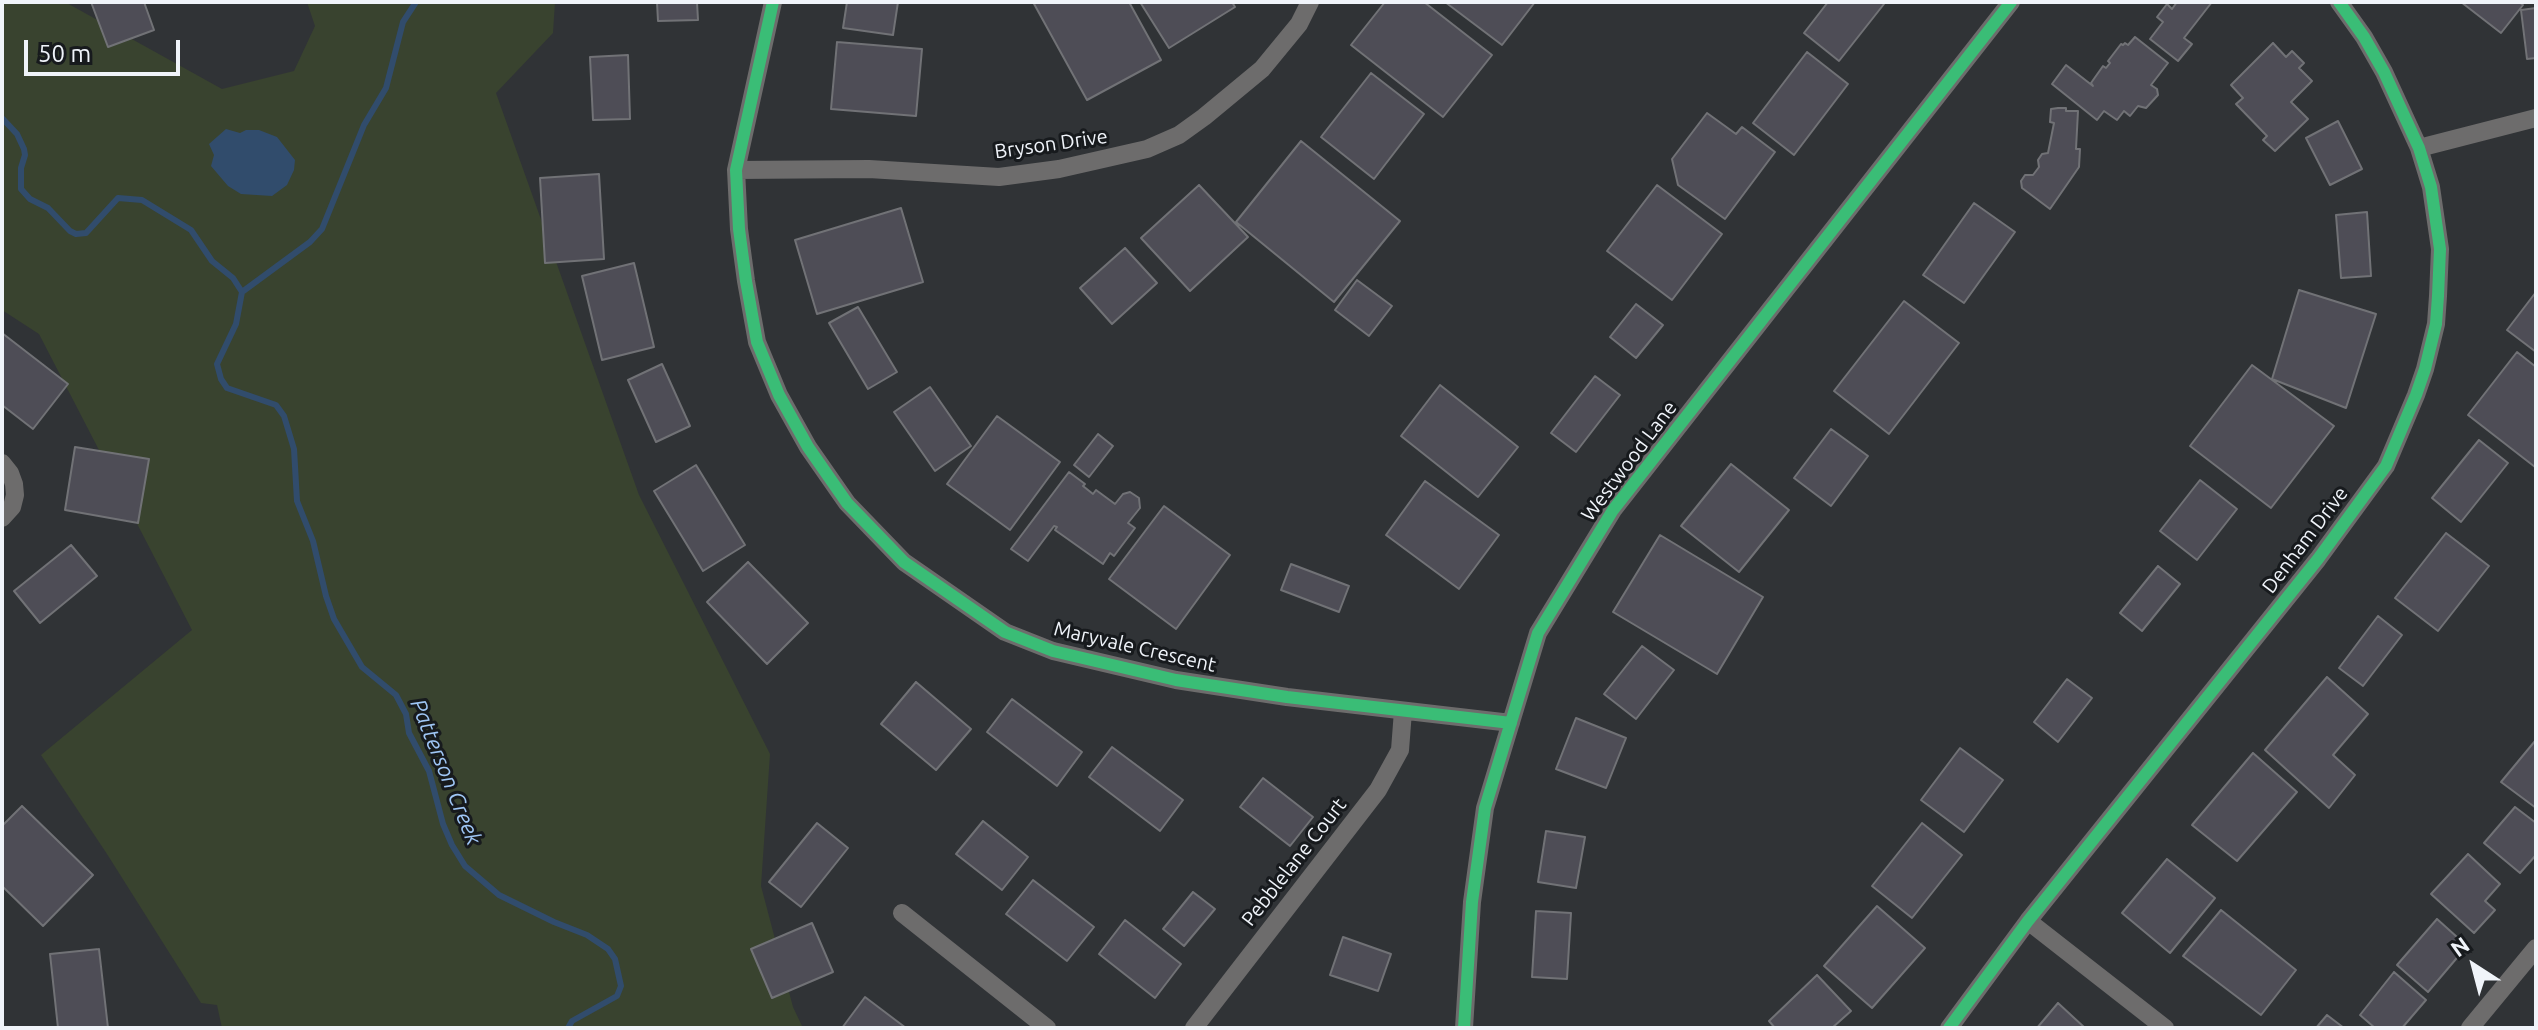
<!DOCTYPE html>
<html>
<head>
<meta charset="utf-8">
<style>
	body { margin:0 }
	#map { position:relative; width:2538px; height:1030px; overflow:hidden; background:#303336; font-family:Ubuntu,sans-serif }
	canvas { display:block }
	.frame { position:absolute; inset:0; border:4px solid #f0f4fa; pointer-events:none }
	.north { position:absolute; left:2434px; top:926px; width:80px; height:80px; -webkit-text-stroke:6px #171a1d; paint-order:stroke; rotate:324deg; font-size:22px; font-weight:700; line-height:32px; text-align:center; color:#f0f4fa }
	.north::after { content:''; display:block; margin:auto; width:28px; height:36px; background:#f0f4fa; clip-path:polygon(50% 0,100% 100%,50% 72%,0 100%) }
	.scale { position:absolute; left:24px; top:40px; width:156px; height:36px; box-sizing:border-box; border:4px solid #f0f4fa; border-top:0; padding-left:10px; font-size:24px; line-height:28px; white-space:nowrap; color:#f0f4fa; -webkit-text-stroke:6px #171a1d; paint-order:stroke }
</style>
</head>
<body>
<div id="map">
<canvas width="2538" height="1030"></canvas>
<div class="frame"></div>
<div class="north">N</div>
<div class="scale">50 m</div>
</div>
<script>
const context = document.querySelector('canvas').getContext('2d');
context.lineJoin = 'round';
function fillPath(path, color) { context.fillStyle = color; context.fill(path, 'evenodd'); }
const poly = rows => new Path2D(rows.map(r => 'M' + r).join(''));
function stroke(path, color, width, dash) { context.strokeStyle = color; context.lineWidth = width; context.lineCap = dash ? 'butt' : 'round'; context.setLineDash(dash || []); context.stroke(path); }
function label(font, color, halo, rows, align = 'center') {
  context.font = font + ' Ubuntu,sans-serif'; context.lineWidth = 6; context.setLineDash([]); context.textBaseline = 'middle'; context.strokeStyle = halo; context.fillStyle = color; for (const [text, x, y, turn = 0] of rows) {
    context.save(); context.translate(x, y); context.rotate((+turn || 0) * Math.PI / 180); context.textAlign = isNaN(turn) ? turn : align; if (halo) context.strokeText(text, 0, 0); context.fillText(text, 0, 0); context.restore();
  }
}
fillPath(poly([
	[2,2,65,2,222,89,294,71,315,26,307,2,555,2,553,33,496,93,639,495,770,754,761,886,793,1007,803,1028,222,1028,217,1005,201,1003,107,854,41,755,192,630,39,334,2,310]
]), '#39432f');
fillPath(poly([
	[226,129,240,133,246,130,259,130,277,137,295,160,294,170,287,185,272,196,241,194,228,186,211,166,214,155,209,144]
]), '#314c6c');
stroke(poly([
	[416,2,403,22,386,88,364,125,322,229,310,242,242,292,236,324,217,364,221,379,227,388,276,405,284,416,294,449,297,501,313,541,326,596,334,619,362,667,396,695,406,714,409,733,429,771,443,824,452,845,465,866,499,895,554,922,587,935,608,949,615,959,621,986,617,996,572,1021,568,1028],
	[2,118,17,134,24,149,25,155,21,168,21,189,30,199,48,208,70,231,76,234,86,233,118,198,142,200,191,230,212,261,233,278,242,292]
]), '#314c6c', 6);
const building = poly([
	[91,2,144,2,154,30,108,47,91,2],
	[657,2,697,2,698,20,658,21,657,2],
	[847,2,898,2,893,35,843,28,847,2],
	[1033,2,1129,2,1161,60,1087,100,1033,2],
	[1140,2,1232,2,1235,7,1169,48,1140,2],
	[1385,2,1424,2,1492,55,1443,117,1351,45,1385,2],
	[1445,2,1535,2,1502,45,1445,2],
	[1828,2,1882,2,1884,4,1839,61,1804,33,1828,2],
	[2177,2,2212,2,2184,38,2192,44,2178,61,2150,39,2163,22,2157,17,2167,4,2172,9,2177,2],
	[2461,2,2519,2,2523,5,2501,33,2461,2],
	[2536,8,2536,58,2527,59,2521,10,2536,8],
	[2135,37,2168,63,2151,85,2157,89,2158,95,2146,108,2138,106,2130,116,2124,111,2117,120,2104,111,2097,120,2052,84,2066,65,2093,86,2091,83,2103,66,2106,68,2110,63,2108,61,2121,44,2123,45,2125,43,2128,45,2135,37],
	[837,42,922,49,916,116,831,109,837,42],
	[2273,43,2286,57,2292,51,2304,63,2299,68,2312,81,2291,102,2308,119,2275,151,2263,140,2267,136,2236,104,2243,98,2231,85,2273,43],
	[1807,52,1848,84,1794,155,1753,123,1807,52],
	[628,55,630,119,593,120,590,57,628,55],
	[1371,73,1424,114,1374,179,1321,137,1371,73],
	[2058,108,2066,108,2066,111,2078,111,2076,149,2080,149,2079,167,2050,209,2022,188,2021,181,2025,175,2033,175,2039,167,2038,160,2042,154,2048,153,2054,123,2050,122,2051,109,2058,108],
	[1707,113,1736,134,1742,127,1775,152,1725,219,1678,185,1672,159,1707,113],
	[2338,121,2362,169,2330,185,2306,138,2338,121],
	[1301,141,1400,221,1334,302,1236,222,1301,141],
	[599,174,604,259,545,263,540,178,599,174],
	[1199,185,1248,237,1190,291,1141,238,1199,185],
	[1657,185,1722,234,1672,300,1607,251,1657,185],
	[1974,203,2015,232,1964,303,1923,275,1974,203],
	[901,208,923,282,817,314,795,240,901,208],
	[2367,212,2371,276,2341,278,2336,215,2367,212],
	[1125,248,1157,283,1112,324,1080,288,1125,248],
	[634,263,654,347,602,360,582,276,634,263],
	[1357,280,1392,306,1369,336,1335,310,1357,280],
	[2299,290,2376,314,2346,408,2272,379,2299,290],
	[2536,292,2536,352,2507,330,2536,292],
	[1904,301,1959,343,1889,434,1834,391,1904,301],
	[1636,304,1663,325,1636,358,1610,337,1636,304],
	[858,307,897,372,868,389,829,323,858,307],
	[2,333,68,384,33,429,2,405,2,333],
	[2517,352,2536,367,2535,467,2468,415,2517,352],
	[662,364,690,426,656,442,628,380,662,364],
	[2252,365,2334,426,2271,508,2190,446,2252,365],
	[1595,376,1620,395,1576,452,1551,433,1595,376],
	[1440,385,1518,447,1478,497,1401,436,1440,385],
	[930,387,971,446,935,471,894,412,930,387],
	[997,416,1060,462,1010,530,947,484,997,416],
	[1831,429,1868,456,1831,506,1794,478,1831,429],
	[1098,434,1113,446,1089,477,1074,465,1098,434],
	[2479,440,2508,463,2461,522,2432,498,2479,440],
	[75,447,149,459,138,523,65,510,75,447],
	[1731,464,1789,510,1739,572,1681,526,1731,464],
	[696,465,745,545,703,571,654,491,696,465],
	[1069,472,1085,484,1083,486,1093,494,1096,490,1115,504,1123,494,1130,492,1139,498,1140,508,1128,523,1135,528,1114,556,1110,553,1103,564,1055,530,1057,527,1054,526,1028,561,1011,549,1069,472],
	[2200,480,2237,509,2197,560,2160,531,2200,480],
	[1425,481,1499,535,1459,589,1386,535,1425,481],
	[1164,506,1230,555,1176,629,1109,579,1164,506],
	[2446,533,2489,566,2438,631,2395,598,2446,533],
	[1660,535,1763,597,1717,674,1613,612,1660,535],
	[71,545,97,576,40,623,14,591,71,545],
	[748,562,808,623,767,664,707,602,748,562],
	[1291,564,1349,586,1339,612,1281,590,1291,564],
	[2158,566,2180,584,2142,631,2120,613,2158,566],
	[2378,616,2402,635,2363,686,2339,668,2378,616],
	[1642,646,1674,670,1636,719,1604,694,1642,646],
	[2327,677,2368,714,2333,755,2355,775,2329,808,2265,750,2327,677],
	[2067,679,2092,698,2058,742,2034,722,2067,679],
	[916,682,971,729,936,770,881,724,916,682],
	[1012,699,1082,752,1057,786,987,732,1012,699],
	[1576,718,1626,738,1606,788,1556,769,1576,718],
	[2535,741,2536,742,2536,808,2501,782,2535,741],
	[1112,747,1183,800,1160,831,1089,777,1112,747],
	[1960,748,2003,780,1964,832,1921,800,1960,748],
	[2253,753,2297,792,2237,861,2192,825,2253,753],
	[1263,778,1313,817,1290,846,1240,807,1263,778],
	[22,806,93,875,43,926,2,886,2,826,22,806],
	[2515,807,2536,823,2536,855,2520,873,2484,843,2515,807],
	[983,821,1028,857,1002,890,956,854,983,821],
	[817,823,848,848,801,907,769,882,817,823],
	[1922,823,1962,855,1912,918,1872,886,1922,823],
	[1546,831,1585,837,1576,888,1538,882,1546,831],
	[2468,854,2500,884,2485,901,2495,910,2474,933,2431,894,2468,854],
	[2167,859,2215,898,2170,953,2122,913,2167,859],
	[1033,880,1094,927,1067,961,1006,914,1033,880],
	[1193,892,1215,909,1184,946,1163,929,1193,892],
	[1877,906,1925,948,1872,1008,1824,966,1877,906],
	[2221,910,2296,970,2261,1015,2183,956,2221,910],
	[1536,911,1571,913,1567,979,1532,977,1536,911],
	[2437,919,2467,946,2428,992,2397,965,2437,919],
	[1125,920,1181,964,1155,998,1099,954,1125,920],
	[812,923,833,972,772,998,751,949,812,923],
	[1343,937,1391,954,1378,991,1330,975,1343,937],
	[99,949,108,1028,58,1028,50,954,99,949],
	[2394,972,2426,1000,2402,1028,2375,1028,2360,1015,2394,972],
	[1817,975,1851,1011,1832,1028,1775,1028,1769,1021,1817,975],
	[865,997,906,1028,842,1028,865,997],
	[2058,1003,2085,1028,2037,1028,2058,1003],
	[2327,1015,2344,1028,2316,1028,2327,1015]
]);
fillPath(building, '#4e4d56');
stroke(building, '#717276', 2);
stroke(poly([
	[773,2,736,170,739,229,746,281,757,342,779,395,808,447,847,503,904,562,1005,632,1053,651,1176,680,1287,697,1511,723],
	[2419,148,2536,118],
	[736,170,869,169,999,177,1059,169,1147,149,1179,135,1204,117,1262,69,1299,24,1310,2],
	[2,463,10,473,14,484,15,495,12,507,2,518],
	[902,913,1047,1028],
	[2028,921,2165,1028],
	[1194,1028,1378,790,1400,750,1403,711],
	[1464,1028,1472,902,1485,808,1538,633,1613,510,2011,2],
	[1949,1028,2028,921,2318,559,2386,466,2416,395,2425,369,2436,324,2438,296,2440,249,2431,187,2419,148,2384,72,2364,37,2339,2],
	[2470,1028,2536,948]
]), '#6d6c6c', 18);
stroke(poly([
	[773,2,736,170,739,229,746,281,757,342,779,395,808,447,847,503,904,562,1005,632,1053,651,1176,680,1287,697,1511,723],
	[1464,1028,1472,902,1485,808,1538,633,1613,510,2011,2],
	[1949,1028,2028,921,2318,559,2386,466,2416,395,2425,369,2436,324,2438,296,2440,249,2431,187,2419,148,2384,72,2364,37,2339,2]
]), '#3abd76', 12);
label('20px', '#f0f4fa', '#171a1d', [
	["Bryson Drive",1051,144,-8],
	["Westwood Lane",1629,461,-53],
	["Denham Drive",2305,540,-53],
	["Maryvale Crescent",1135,647,13],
	["Pebblelane Court",1294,862,-52]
]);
label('italic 22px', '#9fc6f5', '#171a1d', [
	["Patterson Creek",446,772,68]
]);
</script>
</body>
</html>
